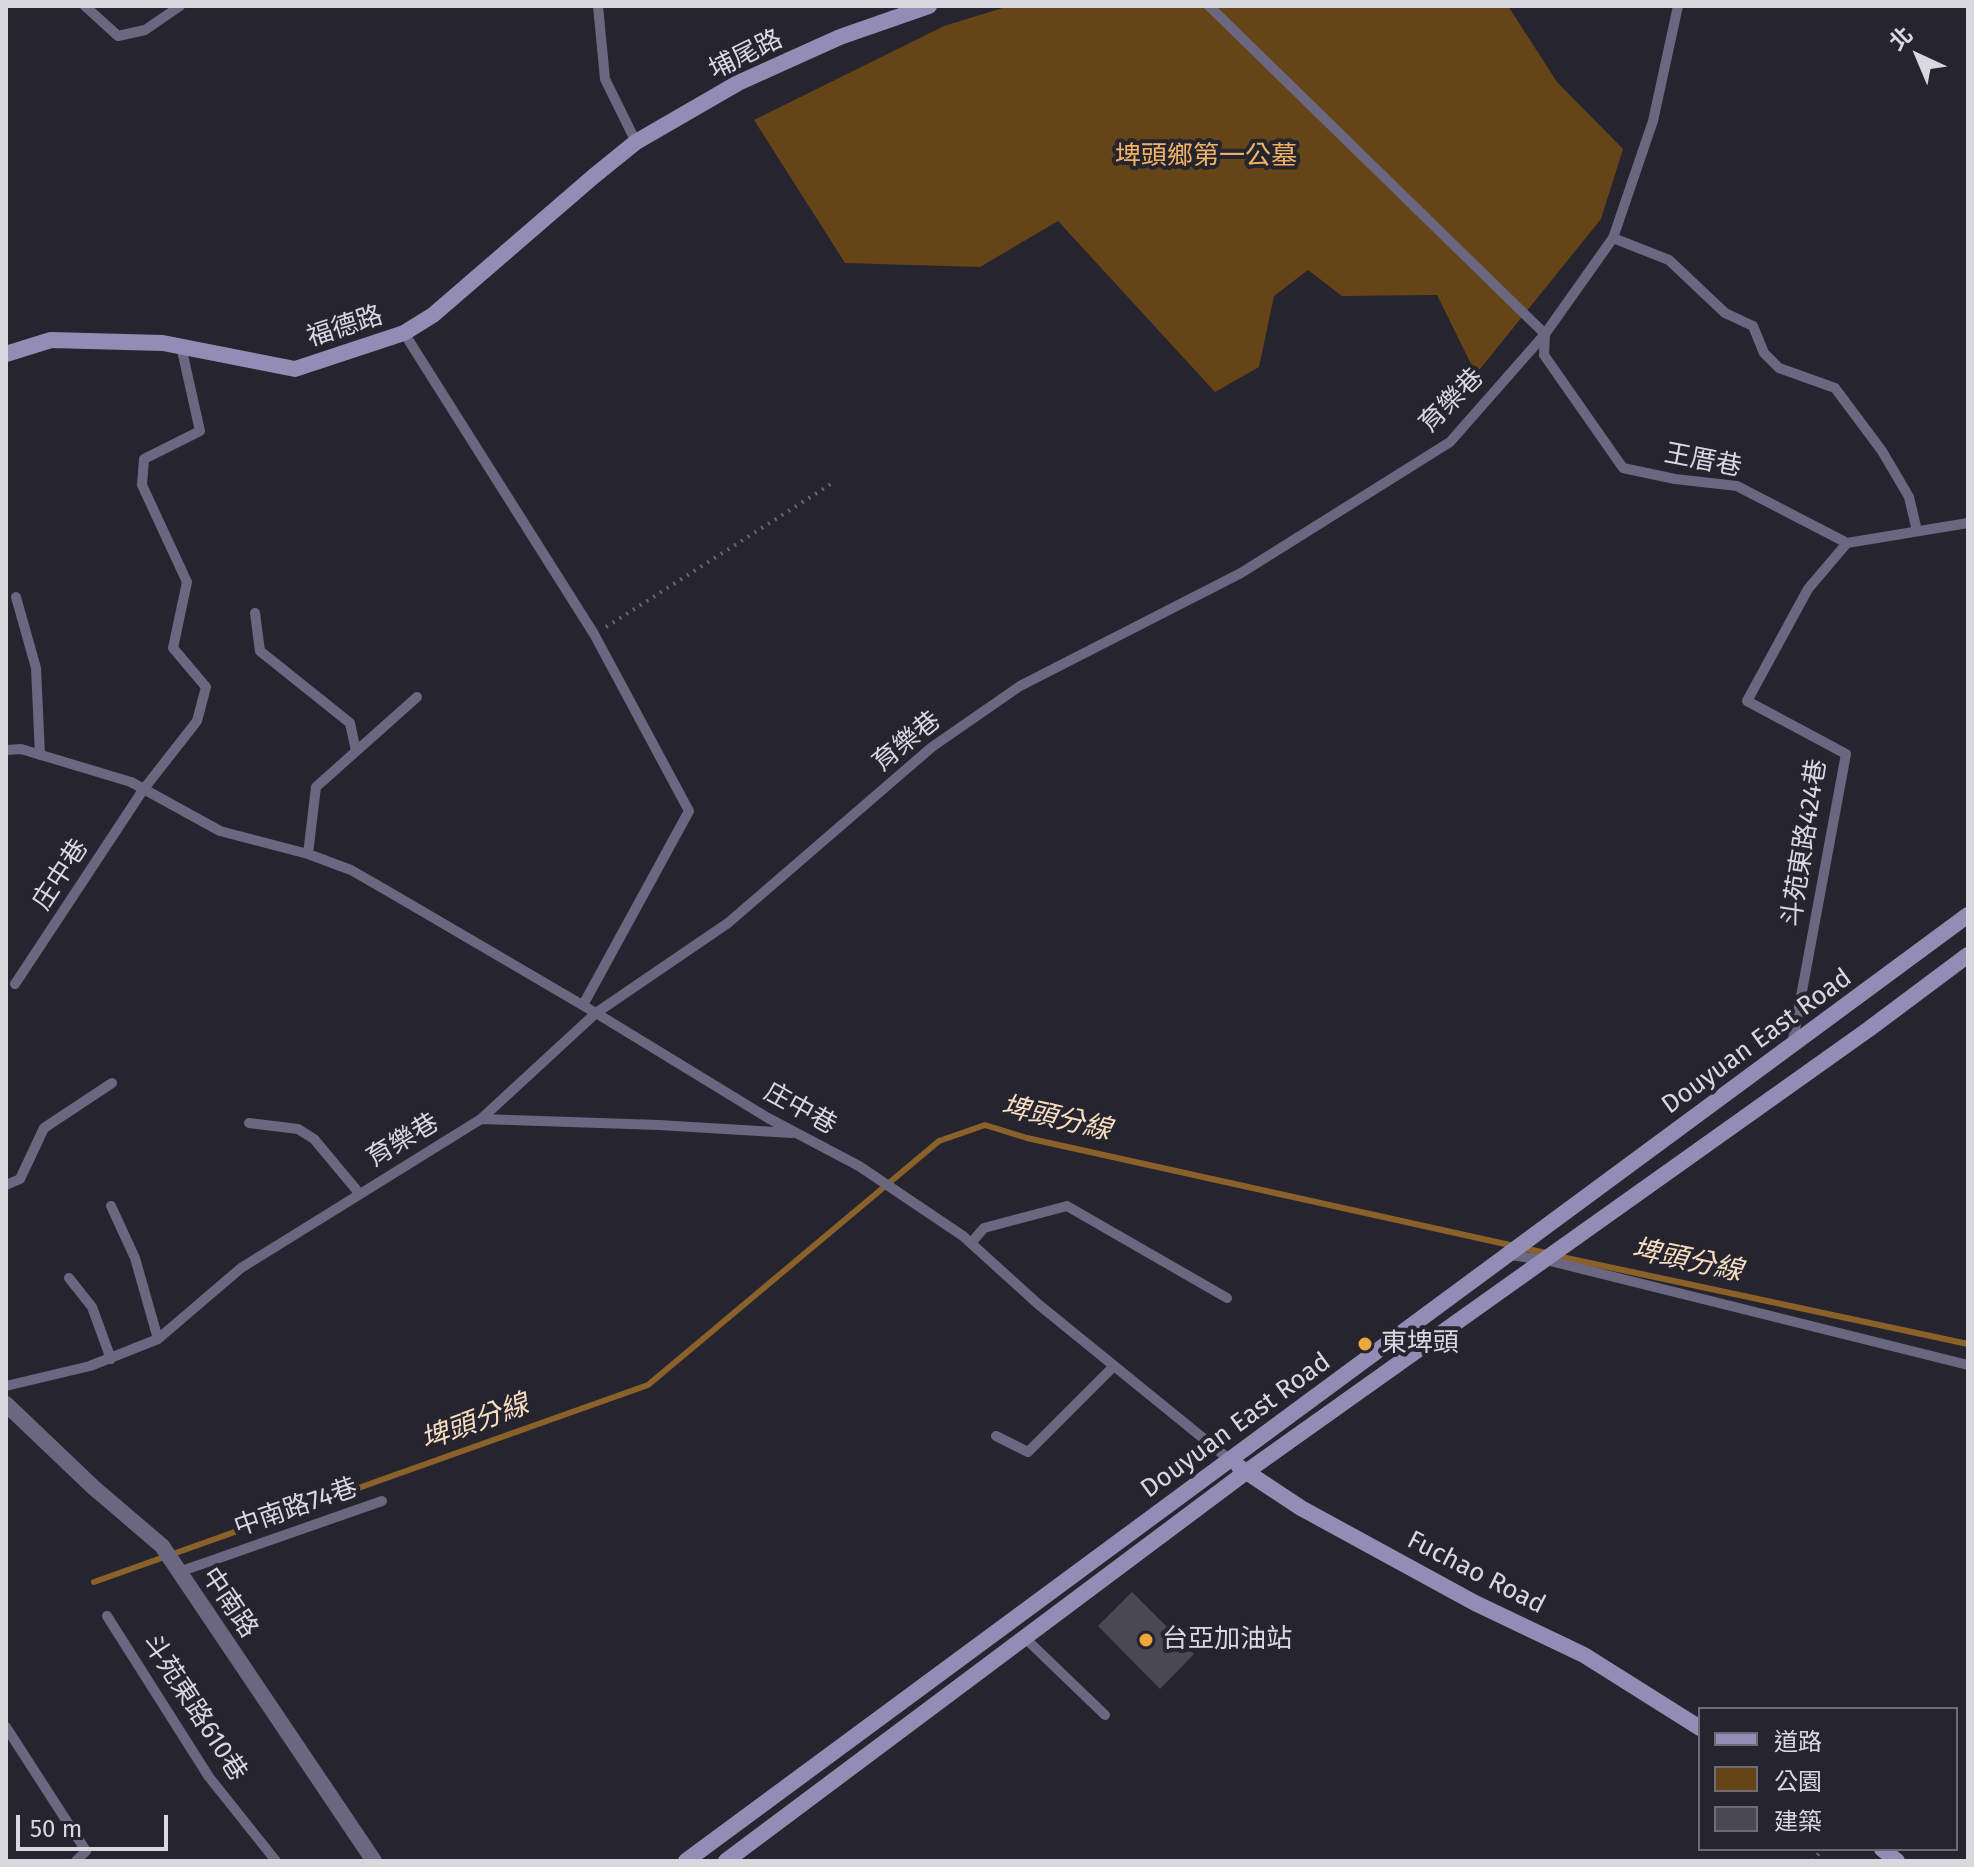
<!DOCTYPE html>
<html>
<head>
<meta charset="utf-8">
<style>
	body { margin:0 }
	#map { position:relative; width:1974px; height:1867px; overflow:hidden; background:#25242f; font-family:"Fira Sans","Noto Sans TC",sans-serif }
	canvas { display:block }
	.frame { position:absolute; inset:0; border:8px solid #d9d8df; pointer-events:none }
	.legend { position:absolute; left:1698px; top:1707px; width:260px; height:144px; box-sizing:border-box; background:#25242f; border:2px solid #6d6c75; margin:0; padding:10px 14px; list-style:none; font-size:24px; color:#d9d8df }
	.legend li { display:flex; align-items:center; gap:16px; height:40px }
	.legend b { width:40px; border:2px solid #6d6c75 }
	.north { position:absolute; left:1878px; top:16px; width:80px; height:80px; -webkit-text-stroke:6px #25242f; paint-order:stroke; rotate:316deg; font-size:22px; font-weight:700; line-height:32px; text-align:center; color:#d9d8df }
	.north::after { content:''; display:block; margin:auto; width:28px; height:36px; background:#d9d8df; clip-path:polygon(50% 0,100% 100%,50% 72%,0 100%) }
	.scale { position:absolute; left:16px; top:1815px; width:152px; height:36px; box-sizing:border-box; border:4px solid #d9d8df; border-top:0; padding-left:10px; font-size:24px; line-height:28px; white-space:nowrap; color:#d9d8df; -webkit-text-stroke:6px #25242f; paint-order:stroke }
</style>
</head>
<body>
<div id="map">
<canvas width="1974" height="1867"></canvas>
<div class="frame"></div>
<ul class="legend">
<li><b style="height:10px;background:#938cb5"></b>道路</li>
<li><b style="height:22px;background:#654517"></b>公園</li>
<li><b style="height:22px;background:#4a4855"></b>建築</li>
</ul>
<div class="north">北</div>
<div class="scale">50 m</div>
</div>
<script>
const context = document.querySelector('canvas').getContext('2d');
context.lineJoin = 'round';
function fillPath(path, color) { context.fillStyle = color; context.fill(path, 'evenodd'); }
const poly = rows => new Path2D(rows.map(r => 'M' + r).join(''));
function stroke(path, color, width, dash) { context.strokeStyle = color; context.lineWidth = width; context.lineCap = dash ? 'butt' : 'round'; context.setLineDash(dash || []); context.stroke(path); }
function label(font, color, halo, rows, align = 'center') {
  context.font = font + ' "Fira Sans","Noto Sans TC",sans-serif'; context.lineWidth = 8; context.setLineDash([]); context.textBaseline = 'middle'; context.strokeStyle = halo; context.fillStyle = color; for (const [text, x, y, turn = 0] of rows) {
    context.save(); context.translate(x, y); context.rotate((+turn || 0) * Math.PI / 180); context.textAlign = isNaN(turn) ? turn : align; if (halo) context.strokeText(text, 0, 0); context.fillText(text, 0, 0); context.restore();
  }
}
fillPath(poly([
	[1009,6,1508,6,1557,82,1623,149,1601,219,1476,374,1437,295,1342,296,1308,270,1274,296,1259,367,1215,392,1058,221,980,267,845,263,754,120,944,26]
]), '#654517');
stroke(poly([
	[1557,1256,1968,1344],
	[94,1582,648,1385,939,1141,985,1125,1027,1138,1546,1253]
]), '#8a6128', 6);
fillPath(poly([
	[1132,1592,1194,1654,1160,1689,1098,1626]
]), '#4a4855');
stroke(poly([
	[606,627,831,484],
	[1812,1861,1823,1849]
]), '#676670', 4, [2, 6]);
stroke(poly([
	[85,6,118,36,145,30,180,6],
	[598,6,605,79,636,142],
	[1209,6,1545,334,1544,355,1623,468,1675,479,1737,486,1847,543,1968,523],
	[1613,238,1669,260,1725,313,1753,326,1764,353,1779,368,1835,388,1882,451,1909,497,1917,531],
	[404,333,594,634,689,811,583,1005],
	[16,597,36,668,40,755],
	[255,613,260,651,350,723,356,751],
	[6,750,21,749,131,782,220,831,308,854,351,870,391,893,596,1013,768,1118,859,1166,963,1236,1038,1304,1230,1460],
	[308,854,316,787,417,697],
	[15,984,143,790,197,721,206,687,173,648,187,582,142,485,144,459,200,431,181,346],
	[1792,1045,1846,754,1747,701,1808,589,1847,543],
	[481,1119,659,1125,792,1133],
	[249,1123,298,1129,314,1139,359,1193],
	[6,1185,20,1179,44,1128,112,1083],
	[111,1206,135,1258,158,1339],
	[971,1243,984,1228,1067,1206,1227,1298],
	[1510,1255,1546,1260,1968,1365],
	[69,1278,92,1307,111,1359],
	[6,1386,90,1366,158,1339,241,1268,481,1119,596,1013,728,923,932,747,1020,686,1241,573,1450,442,1545,334,1613,238,1653,121,1678,6],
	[996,1436,1028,1452,1114,1366],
	[179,1572,382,1501],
	[107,1616,209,1777,276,1861],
	[1025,1638,1105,1715],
	[6,1727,86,1851,76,1861]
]), '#6b6781', 10);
stroke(poly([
	[6,1404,93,1487,162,1546,374,1861]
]), '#6b6781', 16);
stroke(poly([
	[6,354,51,340,163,343,295,369,404,333,433,315,594,176,636,142,738,83,840,37,929,6],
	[1239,1467,1301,1508,1475,1603,1584,1655,1700,1728],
	[1882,1849,1897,1861],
	[686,1861,1968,915],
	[726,1861,1246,1472,1869,1029,1968,955]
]), '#938cb5', 16);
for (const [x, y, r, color] of [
	[1365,1344,8,"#efa73d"],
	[1146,1640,8,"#efa73d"]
]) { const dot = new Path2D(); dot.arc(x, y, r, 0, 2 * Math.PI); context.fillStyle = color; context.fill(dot); stroke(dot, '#25242f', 3); }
label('26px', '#d9d8df', '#25242f', [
	["埔尾路",746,55,-26],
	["福德路",345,327,-18],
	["育樂巷",1452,401,-45],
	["王厝巷",1703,461,11],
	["育樂巷",907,742,-39],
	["斗苑東路424巷",1805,843,-81],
	["庄中巷",61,875,-57],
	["Douyuan East Road",1757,1042,-36],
	["庄中巷",800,1109,29],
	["育樂巷",403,1141,-31],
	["Douyuan East Road",1236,1426,-36],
	["中南路74巷",296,1508,-19],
	["Fuchao Road",1476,1573,27],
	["中南路",229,1603,56],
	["斗苑東路610巷",194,1708,57]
]);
label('26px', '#efb363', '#25242f', [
	["埤頭鄉第一公墓",1206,157]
]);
label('26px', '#d9d8df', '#25242f', [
	["東埤頭",1381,1344],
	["台亞加油站",1162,1640]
], 'left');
label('italic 28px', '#f6ddbf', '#25242f', [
	["埤頭分線",1056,1119,13],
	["埤頭分線",1687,1261,12],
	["埤頭分線",475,1423,-20]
]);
</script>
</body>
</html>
